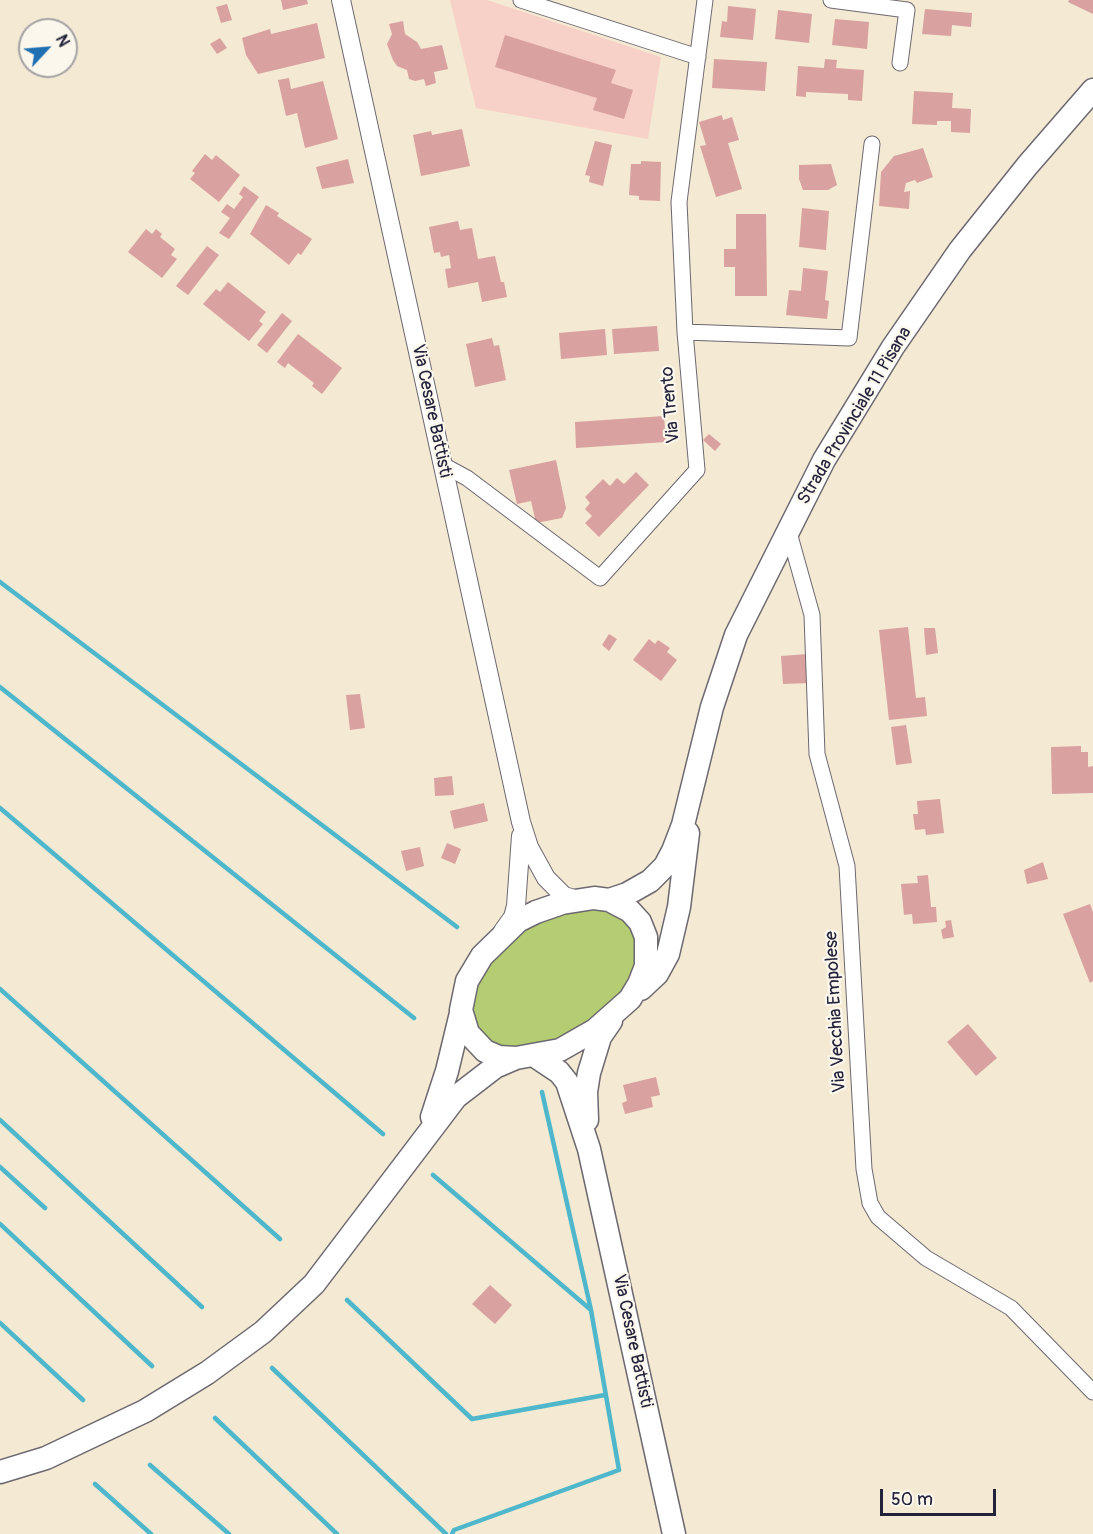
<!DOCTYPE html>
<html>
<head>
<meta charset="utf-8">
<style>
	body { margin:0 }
	#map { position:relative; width:1093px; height:1534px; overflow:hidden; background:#f4e9d2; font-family:Pangolin,sans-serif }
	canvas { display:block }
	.north { position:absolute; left:18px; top:18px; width:60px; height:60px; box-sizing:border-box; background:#fbf7ec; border:2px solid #a4a2a5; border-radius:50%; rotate:64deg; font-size:16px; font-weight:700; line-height:24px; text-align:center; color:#22223b }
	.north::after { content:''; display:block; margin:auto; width:21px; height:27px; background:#1f6fb2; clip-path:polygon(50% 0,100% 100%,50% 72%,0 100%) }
	.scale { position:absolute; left:880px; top:1489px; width:116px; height:27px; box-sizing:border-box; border:3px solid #22223b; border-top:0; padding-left:8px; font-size:18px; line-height:21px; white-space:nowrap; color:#22223b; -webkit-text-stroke:4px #fbf7ec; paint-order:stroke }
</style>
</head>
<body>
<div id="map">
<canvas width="1093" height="1534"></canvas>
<div class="north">N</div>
<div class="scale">50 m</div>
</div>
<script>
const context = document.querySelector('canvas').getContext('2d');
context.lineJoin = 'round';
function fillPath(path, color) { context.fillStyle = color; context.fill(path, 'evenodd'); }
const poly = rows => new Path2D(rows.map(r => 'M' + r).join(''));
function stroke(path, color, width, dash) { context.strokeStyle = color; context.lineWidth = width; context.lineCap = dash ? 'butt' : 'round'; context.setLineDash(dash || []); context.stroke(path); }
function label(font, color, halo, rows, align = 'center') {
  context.font = font + ' Pangolin,sans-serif'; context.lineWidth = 4.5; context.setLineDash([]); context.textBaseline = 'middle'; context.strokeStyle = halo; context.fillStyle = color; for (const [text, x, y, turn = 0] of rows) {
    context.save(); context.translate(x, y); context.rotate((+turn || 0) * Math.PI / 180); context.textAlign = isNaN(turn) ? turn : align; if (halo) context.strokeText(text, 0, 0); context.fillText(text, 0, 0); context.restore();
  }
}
fillPath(poly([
	[450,0,487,0,661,57,648,139,476,108]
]), '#f7d1c8');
fillPath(poly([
	[579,909,607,909,632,928,638,953,631,979,622,993,589,1022,556,1041,534,1047,501,1047,490,1043,476,1028,471,1010,475,985,490,962,523,929,540,921]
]), '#b5cd72');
stroke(poly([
	[0,582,457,927],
	[0,687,414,1018],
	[0,808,383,1134],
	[0,989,280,1239],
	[0,1120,202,1307],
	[0,1167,45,1208],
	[433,1175,591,1310],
	[0,1224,152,1366],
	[347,1300,472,1419,605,1395],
	[0,1323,83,1400],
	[272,1368,446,1534],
	[215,1418,337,1534],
	[150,1465,229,1534],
	[95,1484,151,1534],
	[452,1534,454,1530,619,1470,591,1310,542,1092]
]), '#4eb7cc', 4.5);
fillPath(poly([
	[281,0,307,0,308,4,283,10],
	[1069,0,1093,0,1093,14,1068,2],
	[227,4,232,20,221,23,216,7],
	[728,6,756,9,753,40,720,37,722,21,727,22],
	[925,9,972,13,971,27,952,25,951,36,922,34],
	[778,10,812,14,809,43,775,39],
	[835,19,869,22,867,49,832,45],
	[403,21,405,34,417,42,421,49,442,45,448,69,434,72,436,83,426,86,424,79,415,81,409,79,407,70,397,66,393,60,387,44,392,34,389,24],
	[317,23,325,58,258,74,246,55,242,38,270,29,271,34],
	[505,35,616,70,611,83,633,90,624,119,593,110,597,98,495,67],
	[220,38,227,48,217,54,210,44],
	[714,59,767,62,765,91,712,88],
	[825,59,837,60,836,68,864,70,862,101,848,100,848,94,806,92,806,97,796,96,798,66,824,68],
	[289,78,291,89,323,81,338,139,305,148,297,113,286,116,278,80],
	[914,91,953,93,952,108,971,109,970,133,951,132,951,121,937,121,937,125,912,124],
	[722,115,723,120,732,117,739,140,728,143,742,189,716,197,700,146,706,145,699,122],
	[462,129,470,166,421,176,413,135,431,131,432,135],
	[595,141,612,145,603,186,589,182,590,176,585,175],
	[923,148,933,177,917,183,915,180,906,183,904,192,910,191,909,209,879,206,881,172,894,156],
	[205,154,212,160,216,155,240,175,219,202,190,179,195,173,192,171],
	[348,159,354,183,322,189,316,167],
	[641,161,661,162,660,201,639,200,639,196,629,195,631,164,641,164],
	[831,164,837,185,828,190,803,190,799,179,799,165],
	[244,186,259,197,229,239,219,233,230,218,221,212,227,204,234,209,243,197,239,194],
	[266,205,279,213,277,216,312,239,301,255,298,253,289,265,250,234],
	[802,208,829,211,826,250,799,247],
	[736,214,766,214,767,296,735,296,735,267,724,267,724,249,736,249],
	[458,221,460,230,472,228,478,259,495,256,501,282,504,282,507,297,482,302,478,282,448,288,445,269,451,268,449,255,441,257,440,252,434,253,429,227],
	[146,229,152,234,156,229,162,234,160,237,175,249,171,255,177,259,162,278,128,252],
	[207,246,219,255,188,295,176,286],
	[803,268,828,271,825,300,829,301,827,319,786,315,789,290,801,291],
	[228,282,266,312,259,321,263,324,249,341,203,304,216,289,220,292],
	[282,313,292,321,267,353,257,345],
	[657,326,659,351,614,354,612,329],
	[605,329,607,355,561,359,559,333],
	[298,334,342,368,322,394,312,386,314,383,288,363,285,368,277,362],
	[492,338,494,346,499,345,506,380,475,387,466,344],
	[664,416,666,442,576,448,575,422],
	[709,434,721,444,715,451,703,440],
	[556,460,566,508,562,518,536,523,531,501,517,504,509,470],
	[636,472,649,485,599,537,585,523,592,516,585,509,590,503,585,497,603,479,610,486,617,478,624,484],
	[908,627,916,698,925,697,927,716,889,720,879,630],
	[924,628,935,628,938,653,926,655],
	[609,634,617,639,609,651,602,645],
	[649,639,655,644,658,640,670,648,667,652,677,660,661,681,633,660],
	[808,654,810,683,783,684,781,656],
	[360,694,365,728,350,730,346,695],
	[906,725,912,763,896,765,891,727],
	[1081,746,1081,752,1088,752,1088,767,1093,766,1093,793,1052,794,1051,747],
	[452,776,454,795,435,796,434,778],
	[940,799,944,833,926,835,925,829,915,830,913,814,918,814,917,801],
	[484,803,488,821,454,829,450,811],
	[447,843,461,849,455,864,441,858],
	[420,847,424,866,406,871,401,851],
	[1043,862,1048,879,1027,884,1024,870],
	[928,875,931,907,936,907,937,922,913,924,912,914,904,915,901,884,918,883,917,876],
	[1090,904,1093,912,1093,981,1090,983,1063,914],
	[951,920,954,937,943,939,941,930,946,927,945,921],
	[968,1024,997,1058,976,1076,947,1042],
	[656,1077,660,1095,651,1097,653,1107,625,1114,622,1103,627,1101,623,1085],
	[490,1285,512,1305,495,1324,472,1304]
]), '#d9a19f');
const minor = poly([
	[521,0,698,57],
	[831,0,907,10,900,63],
	[685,332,849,338,872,144],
	[443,465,467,478,600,578,697,470,685,332,679,202,705,0],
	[788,529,812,615,817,754,847,866,864,1169,870,1203,878,1217,926,1258,1011,1308,1093,1392]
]);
const tertiary = poly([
	[341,0,521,822,529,847,546,878,564,896,578,900],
	[503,931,513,917,516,906,521,836]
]);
const primary = poly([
	[594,898,609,900,630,911,640,922,646,937,646,966,639,984,630,999,595,1030,560,1050,516,1058,499,1057,485,1051,468,1033,461,1010,467,981,482,956,518,921,536,912,562,903,594,898],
	[609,900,627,894,650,881,665,866,673,851,683,825,712,707,736,635,824,460,893,347,960,250,1027,166,1093,90],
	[641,989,657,974,668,954,679,907,688,833],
	[535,1056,559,1072,567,1082,589,1149,674,1534],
	[432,1117,447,1071,461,1013],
	[587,1120,586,1092,589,1073,600,1037,611,1021],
	[0,1472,46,1458,145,1411,207,1373,263,1332,314,1284,456,1097,495,1067,516,1058]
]);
stroke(minor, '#6c6870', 17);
stroke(tertiary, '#6c6870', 20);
stroke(primary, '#6c6870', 25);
stroke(minor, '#fff', 15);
stroke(tertiary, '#fff', 18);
stroke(primary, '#fff', 22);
label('18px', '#22223b', '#fbf7ec', [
	["Via Trento",671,405,-95],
	["Via Cesare Battisti",431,411,78],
	["Strada Provinciale 11 Pisana",855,416,-59],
	["Via Vecchia Empolese",836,1012,-93],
	["Via Cesare Battisti",632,1341,78]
]);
</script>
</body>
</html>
